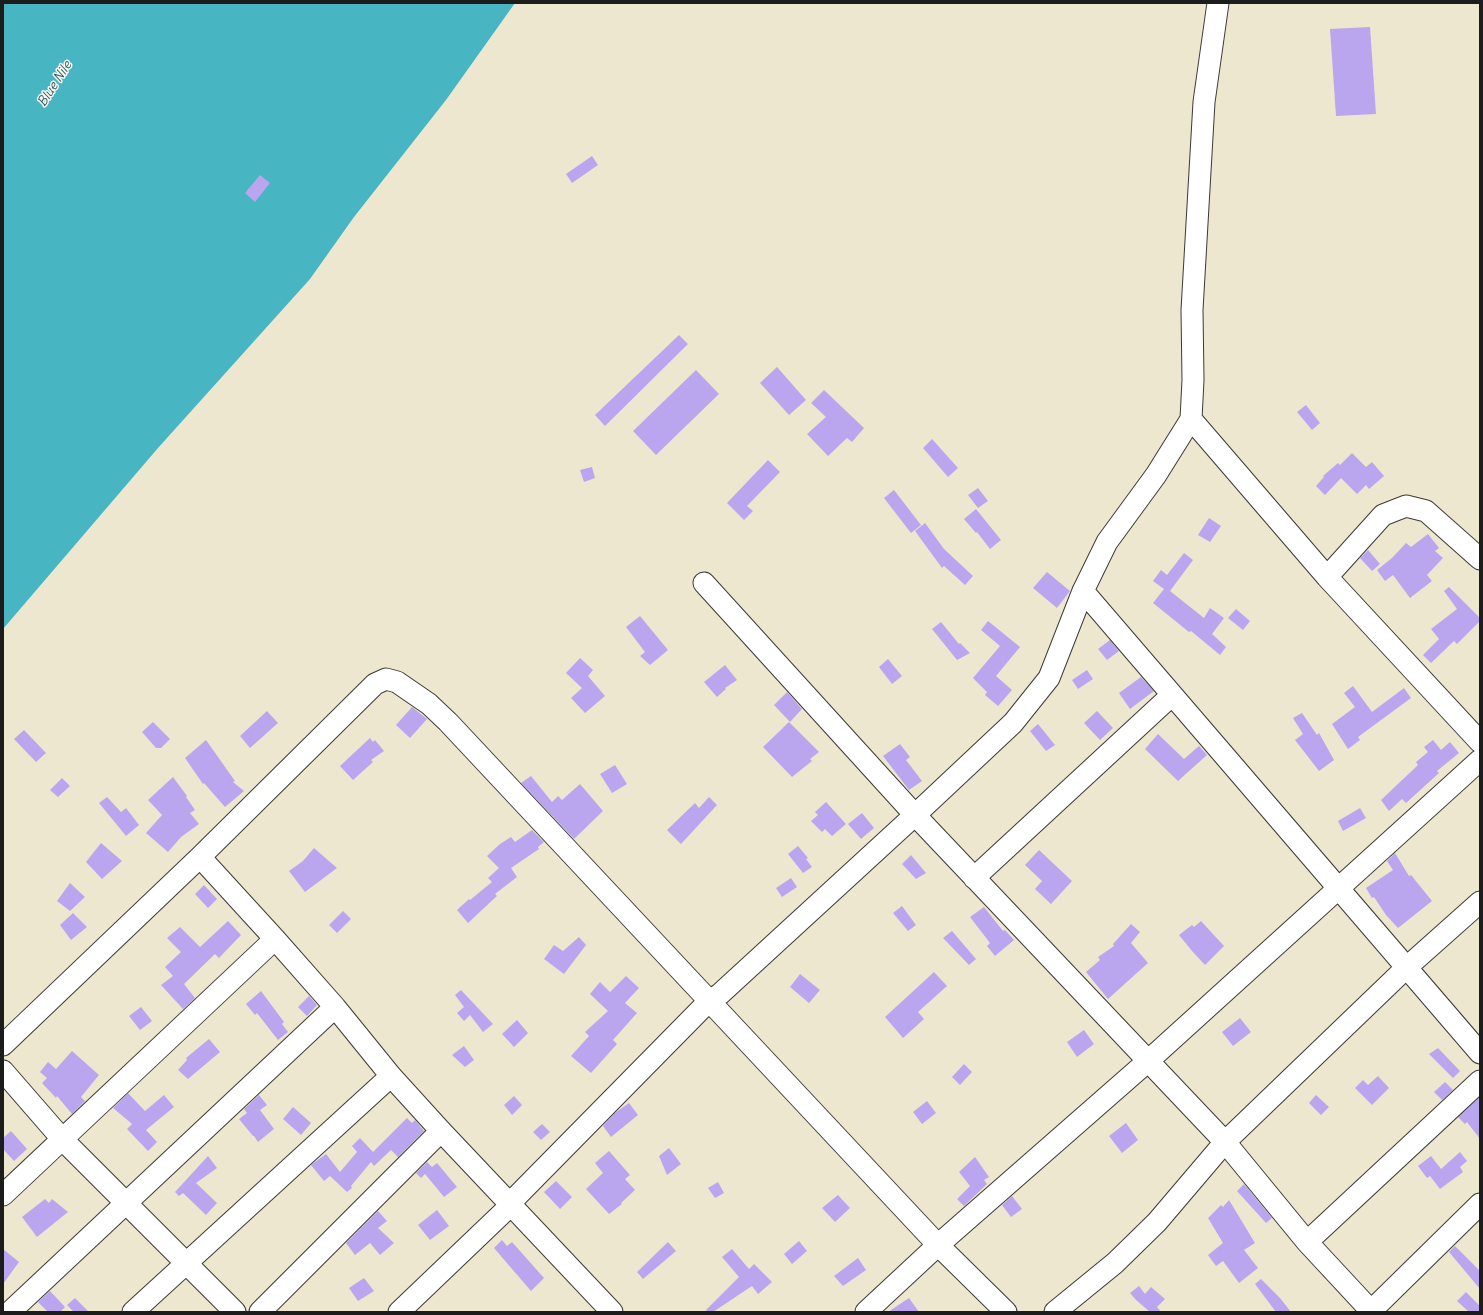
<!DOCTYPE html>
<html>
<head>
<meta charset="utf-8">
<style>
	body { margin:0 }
	#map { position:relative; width:1483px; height:1315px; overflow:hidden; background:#eee7cf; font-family:Delius,sans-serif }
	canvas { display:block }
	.frame { position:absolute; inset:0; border:4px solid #1c1c1c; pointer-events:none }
</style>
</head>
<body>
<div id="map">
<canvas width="1483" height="1315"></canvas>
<div class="frame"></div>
</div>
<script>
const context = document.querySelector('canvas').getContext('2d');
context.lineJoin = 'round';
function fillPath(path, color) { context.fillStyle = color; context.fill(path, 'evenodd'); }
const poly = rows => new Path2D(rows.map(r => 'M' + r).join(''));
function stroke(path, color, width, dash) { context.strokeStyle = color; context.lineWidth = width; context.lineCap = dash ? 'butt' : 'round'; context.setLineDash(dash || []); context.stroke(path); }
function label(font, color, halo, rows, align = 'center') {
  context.font = font + ' Delius,sans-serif'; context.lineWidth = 3; context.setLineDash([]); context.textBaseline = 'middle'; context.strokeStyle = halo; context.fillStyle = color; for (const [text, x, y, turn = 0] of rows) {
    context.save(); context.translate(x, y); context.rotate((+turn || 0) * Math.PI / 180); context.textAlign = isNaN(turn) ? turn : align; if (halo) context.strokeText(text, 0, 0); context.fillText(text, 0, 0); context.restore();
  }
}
fillPath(poly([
	[3,3,515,3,446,100,354,217,310,279,158,448,3,629]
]), '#48b5c3');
fillPath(poly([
	[1370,27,1376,114,1336,116,1330,29],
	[592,156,598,165,572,183,566,174],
	[260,175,270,183,255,202,245,193],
	[679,335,688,344,605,426,595,415],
	[777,367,806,400,789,415,760,383],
	[696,370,719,394,656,455,633,431],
	[824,390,864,428,852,442,847,438,828,456,807,434,826,417,811,403],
	[1306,405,1320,423,1312,430,1297,412],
	[932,439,958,468,948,477,923,448],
	[1352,453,1366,467,1372,462,1384,476,1369,489,1366,485,1357,494,1341,478,1325,495,1316,486,1324,477,1323,476,1338,463,1340,465],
	[768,460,780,472,747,506,753,511,744,520,727,503],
	[592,467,595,478,584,482,580,470],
	[978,488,988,501,978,508,968,495],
	[894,490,921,525,911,533,884,498],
	[976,509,1001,540,990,549,977,532,976,533,964,519],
	[1209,518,1221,526,1210,542,1198,535],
	[925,523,944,549,973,576,965,585,944,566,942,568,915,531],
	[1428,534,1439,548,1435,551,1443,558,1427,575,1432,581,1410,598,1393,575,1385,581,1377,570,1392,558,1406,543,1411,547],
	[1368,550,1380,564,1372,571,1360,558],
	[1184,553,1193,560,1170,591,1204,618,1210,608,1224,618,1212,634,1226,647,1220,655,1191,631,1189,632,1153,603,1164,589,1153,581,1161,570,1167,575],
	[1047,572,1070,591,1057,608,1033,588],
	[1449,587,1480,618,1480,621,1457,644,1454,641,1431,663,1423,655,1439,639,1431,629,1457,609,1444,591],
	[1236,609,1250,621,1243,630,1228,618],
	[640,616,668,650,650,665,640,656,645,652,626,627],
	[988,621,1020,647,996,676,1012,690,998,706,985,695,987,692,973,678,1000,646,981,630],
	[941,622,959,644,960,643,970,653,957,660,932,629],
	[1110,640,1119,651,1107,660,1098,649],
	[580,658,593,670,588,676,605,696,585,713,571,698,582,688,566,673],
	[888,659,902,676,892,684,879,667],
	[725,665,737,680,725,688,726,689,717,697,704,682],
	[1087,670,1093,679,1078,689,1072,680],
	[1141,677,1154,691,1130,709,1119,693],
	[1353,686,1372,712,1404,688,1411,698,1358,737,1360,740,1348,749,1332,724,1355,707,1344,693],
	[787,692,802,709,790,722,774,705],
	[412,707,427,719,410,738,396,725],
	[267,711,278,723,250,748,240,736],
	[1097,711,1113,728,1100,740,1084,723],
	[1302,713,1317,735,1319,733,1334,760,1319,771,1295,740,1303,734,1293,718],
	[153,722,170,739,161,748,156,748,142,732],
	[789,722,819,752,810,759,812,761,792,777,763,747],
	[1038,724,1055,745,1046,751,1030,731],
	[24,730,46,753,36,762,14,739],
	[1158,734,1184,759,1199,746,1207,755,1178,781,1145,749],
	[370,738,373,742,375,740,384,751,371,760,373,762,353,780,340,766],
	[206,740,235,781,233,782,244,791,225,807,204,783,203,784,185,758],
	[1433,740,1441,750,1450,742,1459,753,1437,771,1439,773,1406,803,1402,799,1389,811,1381,800,1418,765,1416,762,1428,752,1424,747],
	[900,744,910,757,906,760,922,781,909,790,883,756],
	[615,765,627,784,612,793,600,774],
	[531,776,552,802,558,796,562,800,580,784,603,811,574,839,521,783],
	[173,777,187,796,186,797,195,810,190,813,199,824,181,837,168,852,146,833,162,815,148,800],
	[62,778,70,786,58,797,50,790],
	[107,797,121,812,126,808,139,825,126,836,99,803],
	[709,797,717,805,681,844,667,830,695,803,699,808],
	[826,802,846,824,832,836,825,829,822,832,811,821,818,815,815,812],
	[1360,808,1366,818,1343,831,1338,821],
	[862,813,874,828,861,839,848,824],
	[532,830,544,842,538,847,539,849,511,868,517,877,495,894,497,896,468,923,457,910,469,899,470,900,492,882,488,878,499,868,487,856,500,844,511,837,515,842],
	[101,843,122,861,102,879,86,862],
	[798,846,808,858,806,859,812,867,803,873,788,854],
	[314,848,337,868,305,892,289,871,303,861],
	[1039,850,1072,881,1051,904,1035,889,1042,881,1025,865],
	[1395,853,1409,876,1411,875,1432,901,1398,928,1386,915,1374,897,1372,898,1366,888,1393,870,1387,861],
	[911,855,926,873,916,879,902,864],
	[791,878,797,887,782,897,776,888],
	[70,883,85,897,70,911,57,901],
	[204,885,217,899,208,908,195,894],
	[902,906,916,925,908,931,893,913],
	[984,907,1003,931,1005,930,1014,940,995,956,987,946,990,943,970,917],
	[343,911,351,919,337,933,329,925],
	[73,913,87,927,71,940,60,925],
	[228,921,241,935,219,958,215,954,184,984,195,998,183,1009,161,985,173,976,165,967,181,952,167,938,180,927,200,947],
	[1201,921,1224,946,1205,965,1192,951,1179,935,1192,925,1194,927],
	[1131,924,1140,932,1131,943,1148,963,1108,999,1086,972,1100,960,1098,957,1114,946,1113,944],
	[952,931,976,959,969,965,943,938],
	[579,937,586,945,564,974,544,959,554,945,563,951],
	[934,972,947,986,918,1012,924,1019,903,1038,885,1017],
	[800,974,820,990,809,1003,790,987],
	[626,976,639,988,625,1003,637,1013,613,1040,617,1044,591,1073,571,1056,589,1036,585,1032,608,1011,590,994,600,982,610,992],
	[461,990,493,1024,483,1032,470,1015,464,1021,457,1013,464,1007,455,995],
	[261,991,284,1022,282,1024,288,1032,278,1040,257,1013,255,1015,246,1004],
	[309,996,317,1005,307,1016,298,1007],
	[141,1007,152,1021,140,1030,129,1016],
	[1240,1018,1251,1032,1233,1046,1222,1032],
	[517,1020,528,1033,514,1047,502,1034],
	[1084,1030,1094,1044,1077,1057,1067,1042],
	[209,1039,220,1052,188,1079,178,1070,187,1060,186,1058],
	[464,1046,474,1060,465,1067,452,1055],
	[1438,1048,1460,1071,1453,1078,1429,1054],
	[72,1051,99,1075,81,1097,85,1101,72,1114,57,1096,56,1098,42,1083,47,1078,40,1072,48,1062,56,1069],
	[964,1064,972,1072,960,1085,952,1077],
	[1378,1076,1389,1088,1372,1105,1355,1088,1363,1080,1368,1085],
	[1445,1082,1453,1090,1442,1100,1434,1092],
	[128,1093,145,1111,164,1095,174,1107,146,1130,157,1142,148,1151,127,1129,132,1124,113,1108],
	[259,1095,267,1105,260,1110,274,1129,258,1142,254,1136,253,1136,239,1119,247,1113,244,1109],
	[1316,1095,1329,1107,1321,1115,1309,1103],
	[514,1096,522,1105,512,1115,504,1105],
	[1480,1097,1480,1139,1467,1122,1465,1124,1458,1117],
	[927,1101,936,1113,922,1124,913,1112],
	[629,1103,638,1115,611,1137,603,1126,615,1113],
	[293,1107,311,1123,301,1135,283,1119],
	[407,1118,412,1123,415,1120,424,1131,398,1157,391,1150,374,1166,371,1162,351,1186,352,1188,347,1192,330,1176,324,1181,311,1165,326,1154,340,1172,357,1152,352,1146,360,1138,373,1152],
	[1126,1123,1138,1140,1122,1153,1109,1136],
	[542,1124,550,1132,541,1140,533,1132],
	[11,1131,27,1149,14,1161,3,1149,3,1138],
	[669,1148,681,1164,667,1175,659,1156],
	[609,1151,630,1175,625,1179,635,1190,621,1203,622,1204,609,1214,586,1189,603,1173,595,1163],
	[1460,1152,1467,1161,1460,1167,1463,1172,1440,1189,1430,1176,1427,1178,1418,1166,1431,1156,1441,1169],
	[208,1156,217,1168,196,1183,217,1203,206,1215,183,1193,179,1196,175,1192],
	[975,1157,989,1177,984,1180,987,1184,964,1206,957,1199,970,1186,959,1172],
	[427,1162,432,1167,437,1163,457,1187,444,1197,425,1174,421,1178,416,1173],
	[556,1181,572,1197,560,1209,544,1192],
	[718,1182,724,1193,715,1198,708,1188],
	[1244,1184,1272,1218,1266,1223,1237,1191],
	[838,1195,850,1208,835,1222,822,1208],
	[1012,1196,1022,1209,1011,1217,1002,1205],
	[45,1199,49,1203,52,1199,68,1212,37,1237,22,1217],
	[1229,1200,1255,1243,1244,1250,1258,1268,1239,1283,1223,1261,1216,1266,1208,1255,1223,1243,1208,1218,1221,1205,1223,1207],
	[437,1210,449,1226,430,1240,418,1225],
	[378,1211,387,1221,378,1228,394,1243,380,1255,370,1243,355,1255,346,1243],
	[502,1240,507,1246,512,1242,544,1278,531,1291,494,1248],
	[799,1241,807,1251,792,1264,784,1254],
	[668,1242,676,1251,643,1279,637,1272],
	[1455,1246,1480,1271,1480,1289,1449,1252],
	[3,1249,19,1262,3,1284],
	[732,1249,749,1269,754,1264,772,1282,758,1294,752,1286,713,1312,708,1312,706,1310,739,1277,722,1257],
	[858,1258,866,1270,843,1286,834,1276],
	[364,1278,374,1291,358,1301,349,1288],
	[1261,1279,1280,1298,1291,1312,1276,1312,1255,1284],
	[1139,1286,1145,1294,1151,1287,1165,1299,1157,1307,1161,1312,1150,1312,1136,1300,1130,1293],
	[50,1291,65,1307,60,1312,48,1312,38,1302],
	[1466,1292,1480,1306,1480,1312,1469,1312,1457,1301],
	[75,1298,89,1312,74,1312,67,1305],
	[909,1298,919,1312,888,1312]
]), '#baa6ee');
const minor = poly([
	[1191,419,1327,577,1480,742],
	[1327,577,1383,515,1406,506,1426,511,1480,559],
	[704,583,915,815,1225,1142,1307,1242,1372,1312],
	[1083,591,1480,1053],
	[200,857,275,939,335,1007,391,1076,441,1131,612,1312],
	[974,878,1172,695],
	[3,1045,200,857,375,684,386,679,397,682,429,704,448,722,938,1245,1006,1312],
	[3,1071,63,1140,235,1312],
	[3,1195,275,939],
	[1307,1242,1480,1081],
	[10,1312,335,1007],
	[133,1312,391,1076],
	[260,1312,441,1131],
	[399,1312,511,1205,516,1197,709,1001,720,994,915,815,1013,723,1049,678,1083,591,1107,542,1156,475,1191,419,1193,380,1192,310,1204,102,1218,3],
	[866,1312,938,1245,1148,1061,1480,760],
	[1055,1312,1115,1263,1157,1222,1225,1142,1406,968,1480,902],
	[1370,1312,1480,1204]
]);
stroke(minor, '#3c3a37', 23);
stroke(minor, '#fff', 21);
label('italic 13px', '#2e595f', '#f6f6f2', [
	["Blue Nile",55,84,-57]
]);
</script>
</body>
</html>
